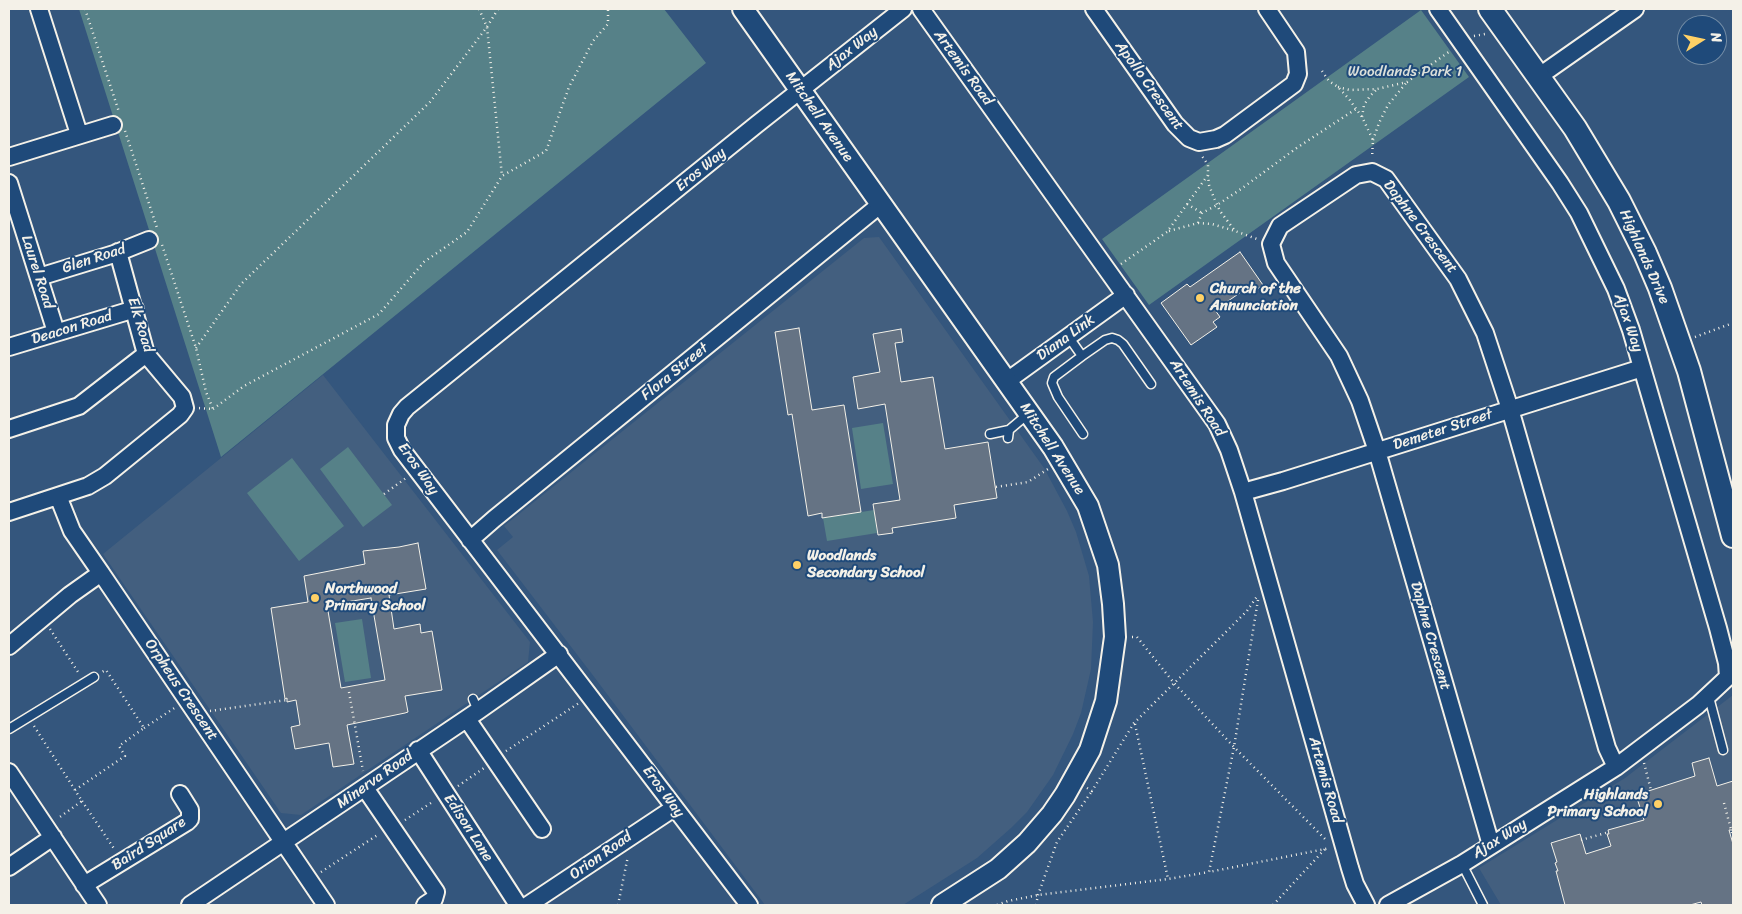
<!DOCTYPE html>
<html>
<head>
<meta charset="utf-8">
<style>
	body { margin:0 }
	#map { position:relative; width:1742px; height:914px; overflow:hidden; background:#34567d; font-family:Sriracha,sans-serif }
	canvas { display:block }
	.frame { position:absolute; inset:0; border:10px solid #f4f1e8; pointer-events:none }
	.north { position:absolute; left:1677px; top:15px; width:50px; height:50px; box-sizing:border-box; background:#1f4a7a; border:1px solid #748da6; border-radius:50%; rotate:80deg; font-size:14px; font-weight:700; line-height:20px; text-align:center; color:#f4f1e8 }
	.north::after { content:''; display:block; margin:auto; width:18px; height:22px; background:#ffd166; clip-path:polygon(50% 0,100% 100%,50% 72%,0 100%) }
</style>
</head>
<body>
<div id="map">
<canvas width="1742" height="914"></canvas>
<div class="frame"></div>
<div class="north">N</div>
</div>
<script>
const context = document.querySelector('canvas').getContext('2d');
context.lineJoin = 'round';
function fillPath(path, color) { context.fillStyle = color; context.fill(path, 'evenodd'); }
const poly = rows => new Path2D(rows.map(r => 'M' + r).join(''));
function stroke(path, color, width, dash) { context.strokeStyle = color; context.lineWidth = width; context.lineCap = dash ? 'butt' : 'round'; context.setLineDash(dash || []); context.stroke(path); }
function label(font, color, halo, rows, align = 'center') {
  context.font = font + ' Sriracha,sans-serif'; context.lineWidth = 4; context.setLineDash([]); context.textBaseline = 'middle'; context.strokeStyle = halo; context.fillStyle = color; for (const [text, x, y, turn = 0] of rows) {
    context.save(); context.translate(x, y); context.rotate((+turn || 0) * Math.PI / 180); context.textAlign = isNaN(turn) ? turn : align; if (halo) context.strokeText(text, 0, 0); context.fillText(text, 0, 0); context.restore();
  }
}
fillPath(poly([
	[879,237,1044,468,1067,511,1076,532,1089,576,1093,622,1091,669,1081,713,1073,734,1053,775,1027,812,1011,828,977,858,903,905,765,905,595,678,497,550,513,537,504,526,864,238],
	[323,375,530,642,528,662,301,815,281,813,103,554],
	[1733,695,1733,905,1501,905,1479,868,1625,778]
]), '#435f7f');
fillPath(poly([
	[79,9,664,9,706,63,221,457],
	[1421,10,1469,77,1149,305,1102,239],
	[883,423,893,484,861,489,852,428],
	[348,447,392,505,363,527,320,469],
	[292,458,344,526,299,561,247,493],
	[874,510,877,533,827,541,823,518],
	[362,619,371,678,345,682,335,623]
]), '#568188');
const building = poly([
	[1240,252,1263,285,1251,293,1247,288,1215,310,1220,317,1213,322,1217,327,1191,345,1161,303,1187,284,1190,287,1240,252],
	[799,328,812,410,844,405,861,512,822,518,822,513,808,516,792,414,788,415,775,332,799,328],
	[901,329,903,342,895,343,901,382,933,377,945,449,988,442,997,498,954,505,956,518,892,528,893,533,878,535,873,504,900,500,885,404,858,409,853,377,880,372,873,334,901,329],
	[418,543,426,589,389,595,394,629,420,624,421,633,432,631,442,690,405,696,408,712,405,713,347,725,354,764,333,767,329,743,295,749,291,727,300,725,296,700,287,702,287,698,285,699,271,608,308,602,304,576,365,564,363,551,399,547,418,543],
	[371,598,385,680,341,688,327,605,371,598],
	[1709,758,1717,786,1733,781,1733,830,1729,830,1733,844,1733,905,1702,905,1701,902,1690,905,1565,905,1556,871,1558,871,1555,863,1557,862,1551,843,1580,834,1586,854,1611,846,1607,834,1609,834,1608,830,1644,820,1636,795,1695,776,1692,763,1709,758]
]);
fillPath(building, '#657384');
stroke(building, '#f4f1e8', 1);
const service = poly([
	[1068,336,1082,356],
	[990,434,1009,430],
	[1083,434,1058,397,1052,383,1054,377,1082,356,1105,340,1112,338,1118,340,1123,344,1151,384],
	[1008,438,1009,430,1028,414],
	[1709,697,1723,750],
	[473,699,478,711],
	[9,729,94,677],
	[1462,864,1483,905]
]);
const minor = poly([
	[39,9,79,134],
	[921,9,1217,424,1229,450,1243,492,1350,868,1355,884,1366,905],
	[1094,9,1175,124,1189,138,1199,142,1216,139,1225,135,1294,84,1298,74,1296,52,1267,9],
	[1538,77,1635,9],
	[9,157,113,125],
	[9,183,56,332],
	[39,277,114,254,149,240],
	[9,347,135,309],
	[1007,381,1126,295],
	[9,429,79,406,146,354],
	[1243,492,1283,481,1642,368],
	[58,496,72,531,101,573],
	[9,512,88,486,105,476,180,415,185,408,182,397,146,354,118,252],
	[470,540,494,519,881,204],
	[9,646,70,595,101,573,326,905],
	[467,719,542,829],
	[418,750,518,905],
	[9,772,98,905],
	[365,788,436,892,434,899,425,905],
	[1491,845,1377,451,1360,401,1339,356,1276,263,1271,244,1280,226,1356,175,1372,172,1386,179,1458,279,1485,333,1510,409,1607,748,1616,767],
	[9,867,53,837],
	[84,885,187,822,190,819,190,810,180,794],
	[190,905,478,711,559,654],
	[528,905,674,808],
	[749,905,402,450,396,438,396,425,401,414,407,407,756,125,903,9],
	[1388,905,1462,864,1616,767,1698,705,1728,677,1727,663,1718,628,1631,330,1616,289,1579,213,1560,183,1438,9]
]);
const tertiary = poly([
	[743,9,1053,447,1088,506,1108,565,1113,604,1115,637,1106,701,1090,750,1065,795,1052,814,1027,843,998,869,942,905]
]);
const secondary = poly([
	[1490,9,1575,128,1619,201,1645,253,1660,288,1689,371,1733,536]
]);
stroke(service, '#f4f1e8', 11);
stroke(minor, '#f4f1e8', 20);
stroke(tertiary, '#f4f1e8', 24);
stroke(secondary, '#f4f1e8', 26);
stroke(poly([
	[85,9,119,112],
	[479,9,487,27,502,176],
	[1474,36,1485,34],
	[1322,71,1329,81,1338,87,1349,99,1362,117,1373,140,1372,158],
	[1338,87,1350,90,1377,89,1407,82,1450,51],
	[1362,117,1364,105,1370,96,1377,89],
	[125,131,157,228],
	[1373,140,1379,123,1388,105,1406,83],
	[1208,175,1209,185,1214,198,1220,211,1235,231,1257,239],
	[1187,204,1202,213],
	[1198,223,1202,213,1217,205,1241,189,1298,147,1356,109],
	[1169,231,1198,223,1212,224,1235,231],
	[162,245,196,348,206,392,213,409,198,408],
	[1121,264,1167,232,1208,175,1208,165,1202,156],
	[1695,337,1733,323],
	[196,348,241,284,430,102,487,27,498,9],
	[213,409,244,386,379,314,424,262,467,232,502,176,546,151,569,87,593,41,608,24,608,9],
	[996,487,1028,482,1048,469],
	[384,494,406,478],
	[1258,600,1234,747,1209,872,1330,848],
	[50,629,80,675],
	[1132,637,1137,637,1174,683,1234,747,1327,841],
	[349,692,363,771],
	[210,711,287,700],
	[1135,724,1168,879,1209,872],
	[34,726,82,801,57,819],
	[144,728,176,707],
	[506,751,579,703],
	[1644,763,1651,790],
	[458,786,484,768],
	[1087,788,1092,791,1134,723,1247,611,1258,595],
	[75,790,125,756,119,746,144,728,106,670,102,672],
	[82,801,115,850],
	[1724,803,1733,837],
	[405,820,434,801],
	[1581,840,1609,832],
	[321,872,379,834],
	[618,905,628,856],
	[997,905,1008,901,1038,895,1168,879],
	[1036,905,1038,895,1057,842,1092,791],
	[1273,905,1325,849]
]), '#f4f1e8', 2.5, [1, 4]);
stroke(service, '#1f4a7a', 8);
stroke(minor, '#1f4a7a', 16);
stroke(tertiary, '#1f4a7a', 20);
stroke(secondary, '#1f4a7a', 22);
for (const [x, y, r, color] of [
	[1200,298,5,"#ffd166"],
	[797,565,5,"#ffd166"],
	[315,598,5,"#ffd166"],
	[1658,804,5,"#ffd166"]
]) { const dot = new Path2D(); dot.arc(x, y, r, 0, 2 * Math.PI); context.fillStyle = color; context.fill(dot); stroke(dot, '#1f4a7a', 2); }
label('15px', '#f4f1e8', '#1f4a7a', [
	["Ajax Way",852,49,-38],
	["Artemis Road",963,68,54],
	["Apollo Crescent",1149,86,54],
	["Mitchell Avenue",819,117,55],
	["Eros Way",701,170,-39],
	["Daphne Crescent",1420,227,53],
	["Highlands Drive",1644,257,66],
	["Glen Road",94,259,-18],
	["Laurel Road",37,272,72],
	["Ajax Way",1628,323,71],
	["Elk Road",140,325,73],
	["Deacon Road",72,328,-17],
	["Diana Link",1066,338,-36],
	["Flora Street",675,372,-39],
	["Artemis Road",1197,398,57],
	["Demeter Street",1443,430,-18],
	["Mitchell Avenue",1052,449,57],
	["Eros Way",418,469,55],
	["Daphne Crescent",1430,636,74],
	["Orpheus Crescent",181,690,56],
	["Minerva Road",375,780,-35],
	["Artemis Road",1325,780,74],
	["Eros Way",663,792,54],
	["Edison Lane",468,828,57],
	["Ajax Way",1500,839,-32],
	["Baird Square",149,844,-33],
	["Orion Road",601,856,-35]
]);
label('15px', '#dce0da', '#1f4a7a', [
	["Woodlands Park 1",1405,72]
]);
label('bold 15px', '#f4f1e8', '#1f4a7a', [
	["Church of the",1210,289],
	["Annunciation",1210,306],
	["Woodlands",807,556],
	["Secondary School",807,573],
	["Northwood",325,589],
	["Primary School",325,606],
	["Highlands",1648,795,"right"],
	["Primary School",1648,812,"right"]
], 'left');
</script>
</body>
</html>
